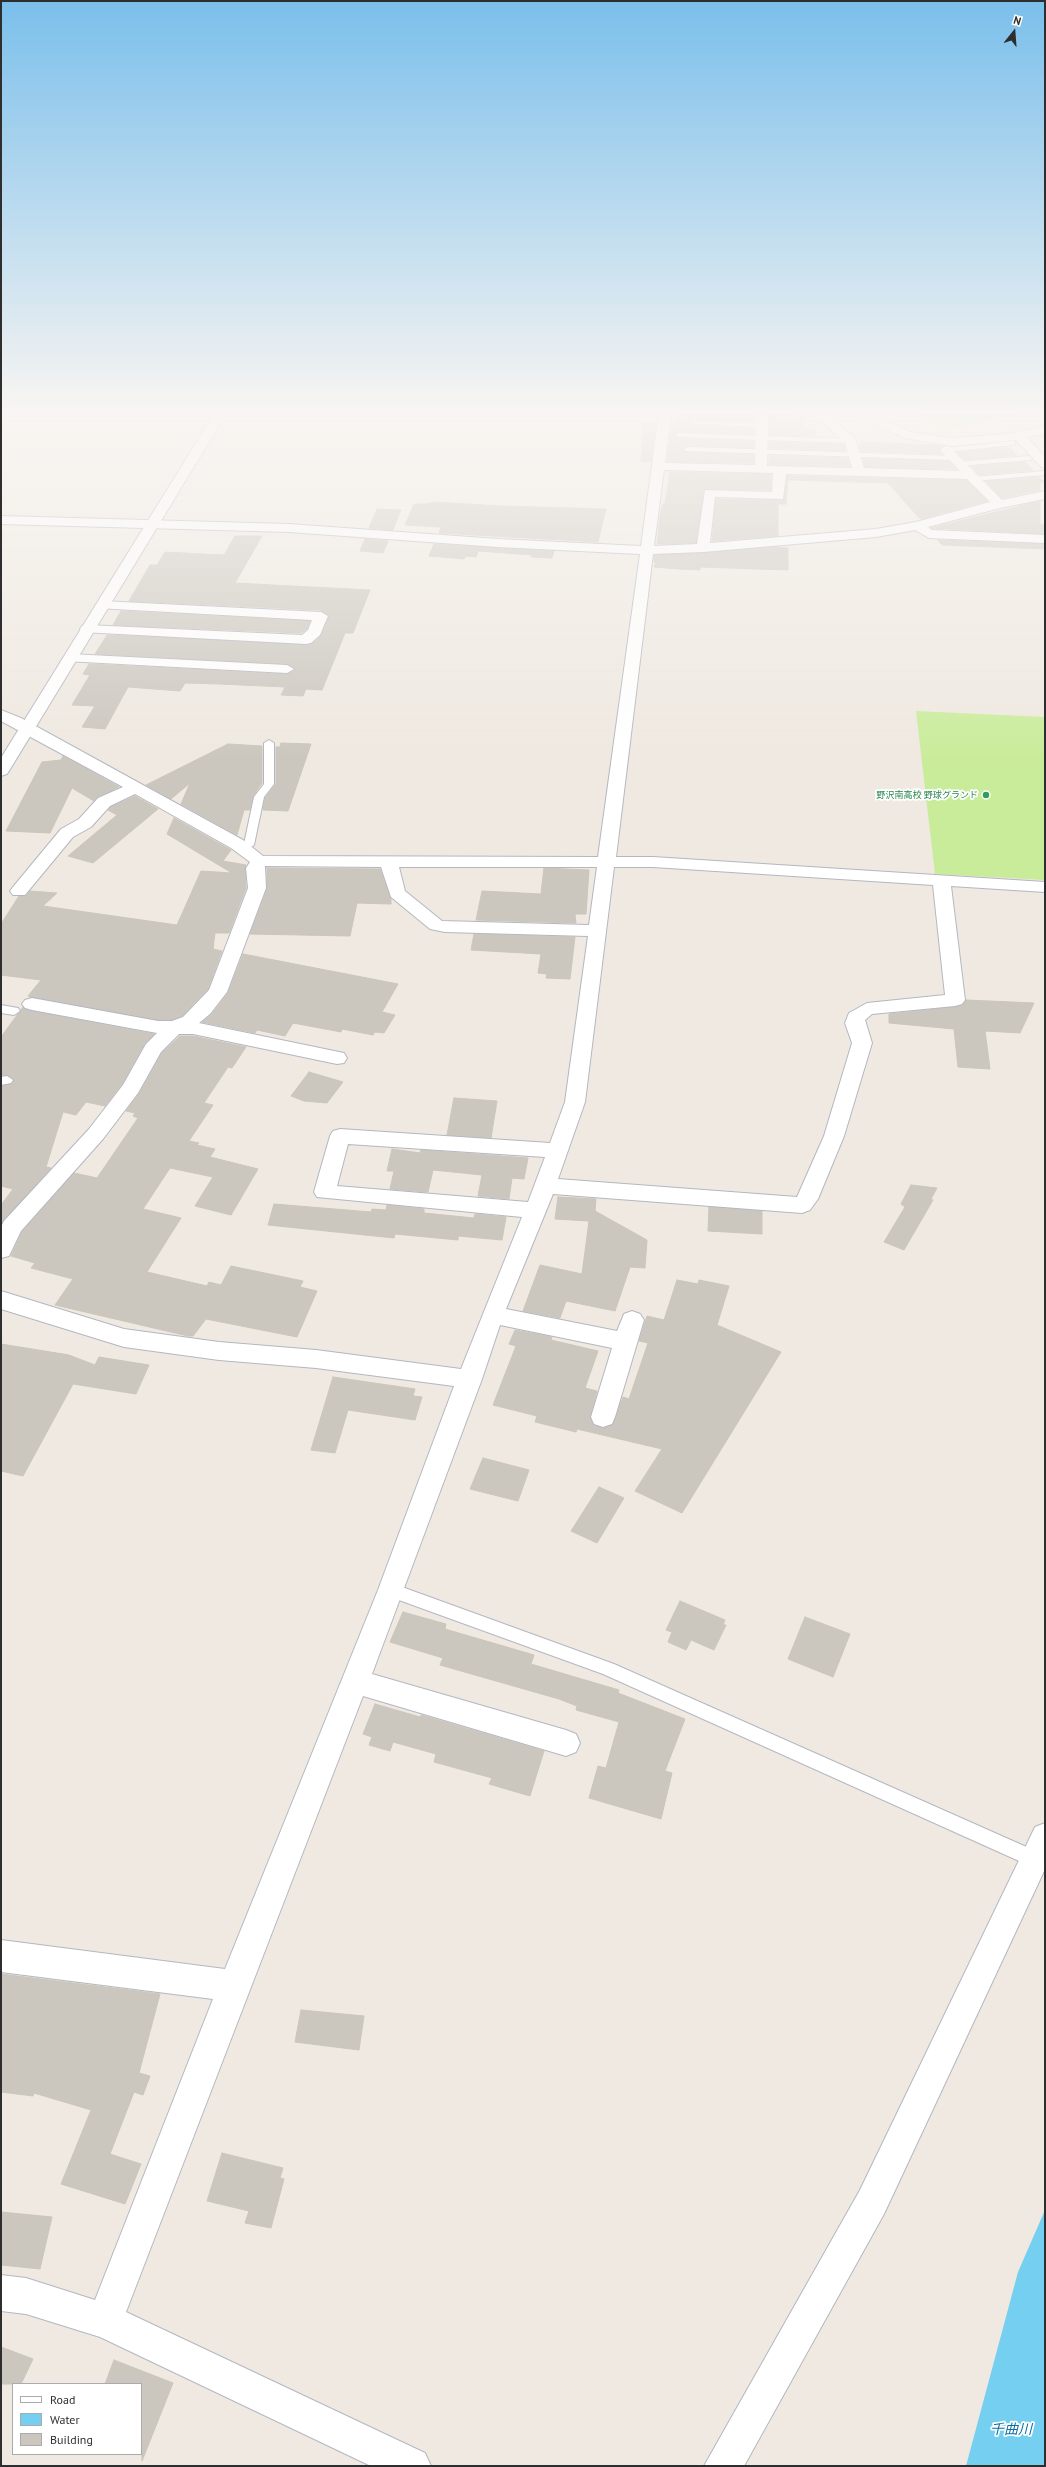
<!DOCTYPE html>
<html>
<head>
<meta charset="utf-8">
<style>
	body { margin:0 }
	#map { position:relative; width:1046px; height:2467px; overflow:hidden; background:#efe9e1; font-family:"PT Sans",sans-serif }
	canvas { display:block }
	.frame { position:absolute; inset:0; border:2px solid #2e2e2e; pointer-events:none }
	.legend { position:absolute; left:12px; top:2383px; width:130px; height:72px; box-sizing:border-box; background:#fff; border:1px solid #ababab; margin:0; padding:5px 7px; list-style:none; font-size:12px; color:#2e2e2e }
	.legend li { display:flex; align-items:center; gap:8px; height:20px }
	.legend b { width:20px; border:1px solid #ababab }
	.north { position:absolute; left:994px; top:12px; width:40px; height:40px; -webkit-text-stroke:3px #fff; paint-order:stroke; rotate:17deg; font-size:11px; font-weight:700; line-height:16px; text-align:center; color:#2e2e2e }
	.north::after { content:''; display:block; margin:auto; width:14px; height:18px; background:#2e2e2e; clip-path:polygon(50% 0,100% 100%,50% 72%,0 100%) }
</style>
</head>
<body>
<div id="map">
<canvas width="1046" height="2467"></canvas>
<div class="frame"></div>
<ul class="legend">
<li><b style="height:5px;background:#fff"></b>Road</li>
<li><b style="height:11px;background:#75cff0"></b>Water</li>
<li><b style="height:11px;background:#cbc7bf"></b>Building</li>
</ul>
<div class="north">N</div>
</div>
<script>
const context = document.querySelector('canvas').getContext('2d');
context.lineJoin = 'round';
function fillPath(path, color) { context.fillStyle = color; context.fill(path, 'evenodd'); }
const poly = rows => new Path2D(rows.map(r => 'M' + r).join(''));
function stroke(path, color, width, dash) { context.strokeStyle = color; context.lineWidth = width; context.lineCap = dash ? 'butt' : 'round'; context.setLineDash(dash || []); context.stroke(path); }
function label(font, color, halo, rows, align = 'center') {
  context.font = font + ' "PT Sans","Noto Sans JP",sans-serif'; context.lineWidth = 3.5; context.setLineDash([]); context.textBaseline = 'middle'; context.strokeStyle = halo; context.fillStyle = color; for (const [text, x, y, turn = 0] of rows) {
    context.save(); context.translate(x, y); context.rotate((+turn || 0) * Math.PI / 180); context.textAlign = isNaN(turn) ? turn : align; if (halo) context.strokeText(text, 0, 0); context.fillText(text, 0, 0); context.restore();
  }
}
fillPath(poly([
	[919,414,1018,414,945,430],
	[916,711,1045,717,1045,880,935,874]
]), '#c9ec9a');
fillPath(poly([
	[1045,2210,1045,2466,966,2466,1018,2272]
]), '#75cff0');
const building = poly([
	[678,414,754,414,754,421,693,420,691,422,695,426,754,428,754,434,676,433,677,438,754,441,754,448,688,446,683,449,685,452,754,455,754,463,667,462,672,422,677,422,678,414],
	[769,415,804,416,804,429,815,429,815,436,769,435,769,415],
	[644,421,656,422,651,462,641,461,644,421],
	[769,442,844,444,846,451,769,448,769,442],
	[861,442,938,445,943,446,939,450,942,454,861,451,859,445,861,445,861,442],
	[1001,448,1010,448,1017,455,965,460,957,452,1001,448],
	[769,455,848,458,850,466,769,465,769,455],
	[863,458,949,461,956,469,865,467,863,458],
	[1025,462,1033,470,980,475,971,466,1025,462],
	[670,472,771,474,771,490,704,489,696,543,657,544,660,515,663,504,665,504,670,472],
	[787,476,966,480,987,501,920,519,888,483,788,480,786,504,778,504,778,536,712,541,716,499,783,500,787,476],
	[1039,477,1044,482,1040,482,1040,490,1002,498,986,481,1039,477],
	[1040,501,1040,524,1045,525,1045,534,931,528,1040,501],
	[435,502,502,506,606,509,598,542,439,533,441,527,405,525,414,504,426,504,435,502],
	[377,509,401,510,393,530,369,528,377,509],
	[235,536,262,536,235,583,370,590,353,633,345,633,322,690,306,689,303,696,281,695,285,687,219,684,185,683,180,691,128,687,105,729,82,727,95,706,72,705,90,675,83,674,89,664,287,674,295,670,287,664,95,654,107,635,312,644,321,636,329,617,321,610,129,601,150,565,157,565,165,552,224,555,235,536],
	[365,539,388,541,383,553,360,551,365,539],
	[938,540,1045,544,1045,549,942,545,938,540],
	[434,544,498,548,554,551,552,558,531,557,532,555,478,551,476,557,465,556,464,559,429,556,434,544],
	[778,547,788,548,788,570,700,567,700,570,679,569,654,567,656,562,654,562,654,555,778,547],
	[121,611,310,621,307,629,301,633,113,625,121,611],
	[281,743,311,744,288,811,263,810,265,798,276,784,276,747,280,747,281,743],
	[228,744,262,746,262,783,253,796,250,810,244,810,237,835,181,804,190,783,171,799,146,785,228,744],
	[63,756,119,787,97,797,94,801,72,788,50,833,6,831,42,762,61,760,63,756],
	[135,796,158,809,93,863,68,856,117,815,108,810,111,807,135,796],
	[174,818,231,850,223,861,246,865,245,868,246,888,229,933,215,933,213,949,222,951,208,989,182,1016,172,1020,158,1020,30,997,28,996,41,980,1,975,1,924,19,896,26,896,30,891,57,893,43,906,177,925,201,871,232,873,167,834,174,818],
	[267,868,380,869,391,899,391,904,357,903,350,936,250,934,267,889,267,868],
	[544,868,589,870,586,914,575,914,576,923,476,920,482,891,541,894,544,868],
	[474,934,575,937,570,979,546,978,547,974,538,973,541,954,471,950,474,934],
	[243,954,398,984,382,1012,395,1015,384,1033,375,1032,373,1035,342,1029,341,1032,293,1023,285,1036,257,1030,255,1033,202,1022,211,1015,228,993,243,954],
	[966,1000,1034,1003,1020,1033,985,1031,990,1069,958,1067,954,1029,889,1023,889,1014,955,1007,962,1005,966,1000],
	[23,1007,32,1011,154,1034,145,1043,122,1084,105,1106,86,1102,76,1115,63,1112,46,1167,51,1168,1,1224,1,1205,13,1189,1,1186,1,1086,11,1084,14,1080,8,1075,1,1075,1,1037,23,1007],
	[180,1036,193,1036,246,1047,232,1068,228,1067,204,1103,213,1105,189,1141,199,1143,197,1145,215,1149,210,1157,258,1169,231,1215,195,1206,213,1177,170,1168,143,1209,181,1218,147,1272,207,1286,209,1282,221,1285,231,1266,303,1281,300,1287,317,1291,297,1337,206,1319,193,1336,188,1336,55,1305,73,1279,31,1268,35,1263,11,1256,22,1232,74,1173,97,1178,138,1118,133,1116,135,1113,126,1111,139,1094,162,1053,180,1036],
	[309,1072,343,1082,327,1103,304,1101,291,1096,309,1072],
	[454,1098,497,1101,491,1138,447,1135,454,1098],
	[392,1149,420,1153,421,1150,528,1158,524,1179,512,1178,509,1199,478,1196,482,1175,433,1170,428,1192,390,1189,394,1171,387,1171,392,1149],
	[911,1185,937,1188,931,1199,933,1200,904,1250,884,1242,905,1207,901,1204,911,1185],
	[558,1197,596,1199,595,1211,647,1240,645,1268,630,1267,615,1311,566,1301,560,1318,523,1311,540,1265,582,1274,589,1221,555,1219,558,1197],
	[274,1204,371,1212,372,1209,386,1210,387,1205,424,1209,424,1213,474,1218,475,1214,506,1217,502,1240,458,1236,458,1240,395,1234,394,1238,268,1225,274,1204],
	[709,1207,762,1211,762,1234,708,1231,709,1207],
	[677,1280,698,1284,699,1280,729,1286,717,1325,781,1352,682,1513,635,1491,662,1449,577,1429,576,1432,535,1422,537,1416,493,1405,516,1346,509,1344,515,1330,552,1337,551,1340,598,1351,585,1388,597,1391,590,1418,594,1425,603,1428,612,1425,623,1397,629,1399,648,1343,639,1341,647,1316,664,1320,677,1280],
	[1,1344,69,1355,95,1365,99,1357,149,1365,136,1394,73,1384,23,1476,1,1471,1,1344],
	[333,1377,415,1389,413,1396,422,1397,415,1420,348,1410,335,1453,311,1450,333,1377],
	[483,1458,529,1470,518,1501,470,1489,483,1458],
	[599,1487,624,1498,597,1543,571,1531,599,1487],
	[680,1601,725,1620,723,1625,726,1625,714,1650,691,1640,686,1650,668,1642,672,1632,666,1630,680,1601],
	[403,1612,446,1624,445,1629,534,1655,531,1664,619,1690,618,1693,685,1719,665,1771,672,1773,661,1819,589,1798,598,1766,606,1768,619,1722,576,1710,577,1706,559,1699,440,1665,443,1658,390,1642,403,1612],
	[805,1617,850,1634,833,1677,788,1659,805,1617],
	[375,1704,420,1717,421,1715,544,1751,530,1796,489,1784,492,1778,434,1762,436,1754,393,1742,390,1751,369,1745,372,1737,363,1734,375,1704],
	[1,1974,160,1994,139,2073,150,2076,143,2095,134,2092,110,2154,141,2164,125,2204,61,2184,91,2110,34,2093,33,2096,1,2092,1,1974],
	[301,2010,364,2016,359,2050,295,2042,301,2010],
	[222,2153,283,2168,280,2178,284,2179,271,2228,245,2223,249,2211,207,2201,222,2153],
	[1,2212,52,2217,40,2269,1,2265,1,2212],
	[1,2347,33,2359,21,2384,1,2384,1,2347],
	[114,2360,173,2383,142,2461,141,2384,105,2384,114,2360]
]);
fillPath(building, '#cbc7bf');
stroke(building, '#cbc5ba', 1);
const service = poly([
	[693,421,762,423,766,425,762,427,695,424,692,422,693,421],
	[677,433,851,439,855,441,851,443,680,437,677,437,677,433],
	[1012,441,1015,441,1015,445,946,452,942,450,946,448,1012,441],
	[688,447,953,456,957,458,953,460,685,451,684,449,688,447],
	[1028,456,1032,458,1031,460,959,466,955,464,959,462,1028,456],
	[1045,471,1045,475,973,481,969,479,973,477,1045,471],
	[269,740,274,743,274,784,264,797,254,845,244,852,239,849,244,844,254,797,264,784,264,743,269,740],
	[1,1005,18,1008,20,1011,14,1015,1,1013,1,1005],
	[7,1076,13,1080,11,1083,1,1085,1,1077,7,1076],
	[391,1583,614,1664,1040,1853,1043,1859,1040,1865,1034,1868,1028,1865,603,1674,385,1595,383,1590,385,1585,391,1583]
]);
const minor = poly([
	[659,414,671,414,665,463,755,465,756,414,768,414,767,466,852,468,845,442,813,414,827,414,855,438,864,468,960,471,940,450,946,446,950,447,1002,500,1045,491,1045,499,1000,508,928,527,932,530,1045,535,1045,543,929,538,915,530,876,537,703,552,653,554,616,857,653,857,1045,882,1045,892,951,886,965,1000,962,1004,955,1006,872,1014,865,1020,872,1043,844,1136,818,1199,810,1210,802,1213,553,1194,506,1309,617,1331,624,1314,632,1311,640,1314,644,1320,615,1417,612,1424,603,1427,594,1424,591,1417,612,1348,500,1325,482,1379,372,1674,566,1730,576,1734,580,1743,576,1752,566,1756,363,1696,126,2312,425,2453,431,2466,371,2466,100,2337,26,2314,1,2311,1,2275,26,2278,95,2300,213,1999,1,1972,1,1940,225,1969,378,1590,454,1386,316,1368,219,1360,124,1347,1,1309,1,1291,124,1329,219,1342,316,1350,461,1369,522,1217,317,1197,314,1192,330,1136,333,1131,340,1129,550,1143,565,1102,588,936,445,932,430,929,391,897,381,867,265,866,266,888,227,992,210,1014,199,1023,344,1053,347,1058,344,1063,337,1064,193,1034,179,1034,161,1052,138,1093,103,1139,21,1231,9,1256,1,1258,1,1227,4,1221,89,1129,123,1085,146,1044,157,1033,32,1010,25,1008,22,1004,25,1000,32,998,158,1021,172,1021,183,1017,209,990,248,888,246,868,250,862,231,848,135,794,110,806,91,827,73,837,25,895,13,895,10,891,13,887,61,829,79,819,98,798,123,787,1,721,1,710,21,718,243,840,263,856,598,857,640,554,498,547,289,532,1,524,1,516,289,524,498,539,641,546,659,414],
	[664,470,773,473,772,492,705,490,697,544,654,546,664,470],
	[786,474,967,479,990,502,916,522,876,529,710,543,715,497,783,499,786,474],
	[399,867,597,867,589,925,442,921,405,891,399,867],
	[614,867,653,867,933,885,945,995,867,1003,849,1013,845,1023,852,1043,824,1136,797,1197,558,1179,585,1102,614,867],
	[348,1144,545,1157,528,1202,337,1186,348,1144],
	[856,414,873,414,911,432,952,438,1007,434,1045,426,1045,434,1027,437,1045,457,1045,468,1041,467,1016,440,952,446,904,438,856,414],
	[102,601,321,612,328,616,320,635,311,643,306,644,82,632,80,629,82,626,87,625,302,635,308,630,312,620,97,608,95,605,102,601],
	[70,654,287,665,294,669,287,673,65,661,63,658,70,654],
	[1045,1823,1045,1869,884,2214,744,2466,704,2466,860,2190,1035,1827,1045,1823]
]);
const tertiary = poly([
	[214,414,226,414,9,771,7,774,1,776,1,758,214,414]
]);
stroke(service, '#b4b7c1', 2);
stroke(minor, '#b4b7c1', 2);
stroke(tertiary, '#b4b7c1', 2);
fillPath(service, '#fff');
fillPath(minor, '#fff');
fillPath(tertiary, '#fff');
const sky = context.createLinearGradient(0, 0, 0, 760);
sky.addColorStop(0, '#7abfeb');
sky.addColorStop(0.54, '#f8f5f2');
sky.addColorStop(1, '#f8f5f200');
context.fillStyle = sky;
context.fillRect(0, 0, 1046, 760);
for (const [x, y, r, color] of [
	[986,795,4,"#2e9e5b"]
]) { const dot = new Path2D(); dot.arc(x, y, r, 0, 2 * Math.PI); context.fillStyle = color; context.fill(dot); stroke(dot, '#fff', 1.5); }
label('9px', '#27864d', '#fff', [
	["野沢南高校 野球グランド",978,795]
], 'right');
label('italic 14px', '#0d6fa3', '#fff', [
	["千曲川",1011,2430]
]);
</script>
</body>
</html>
